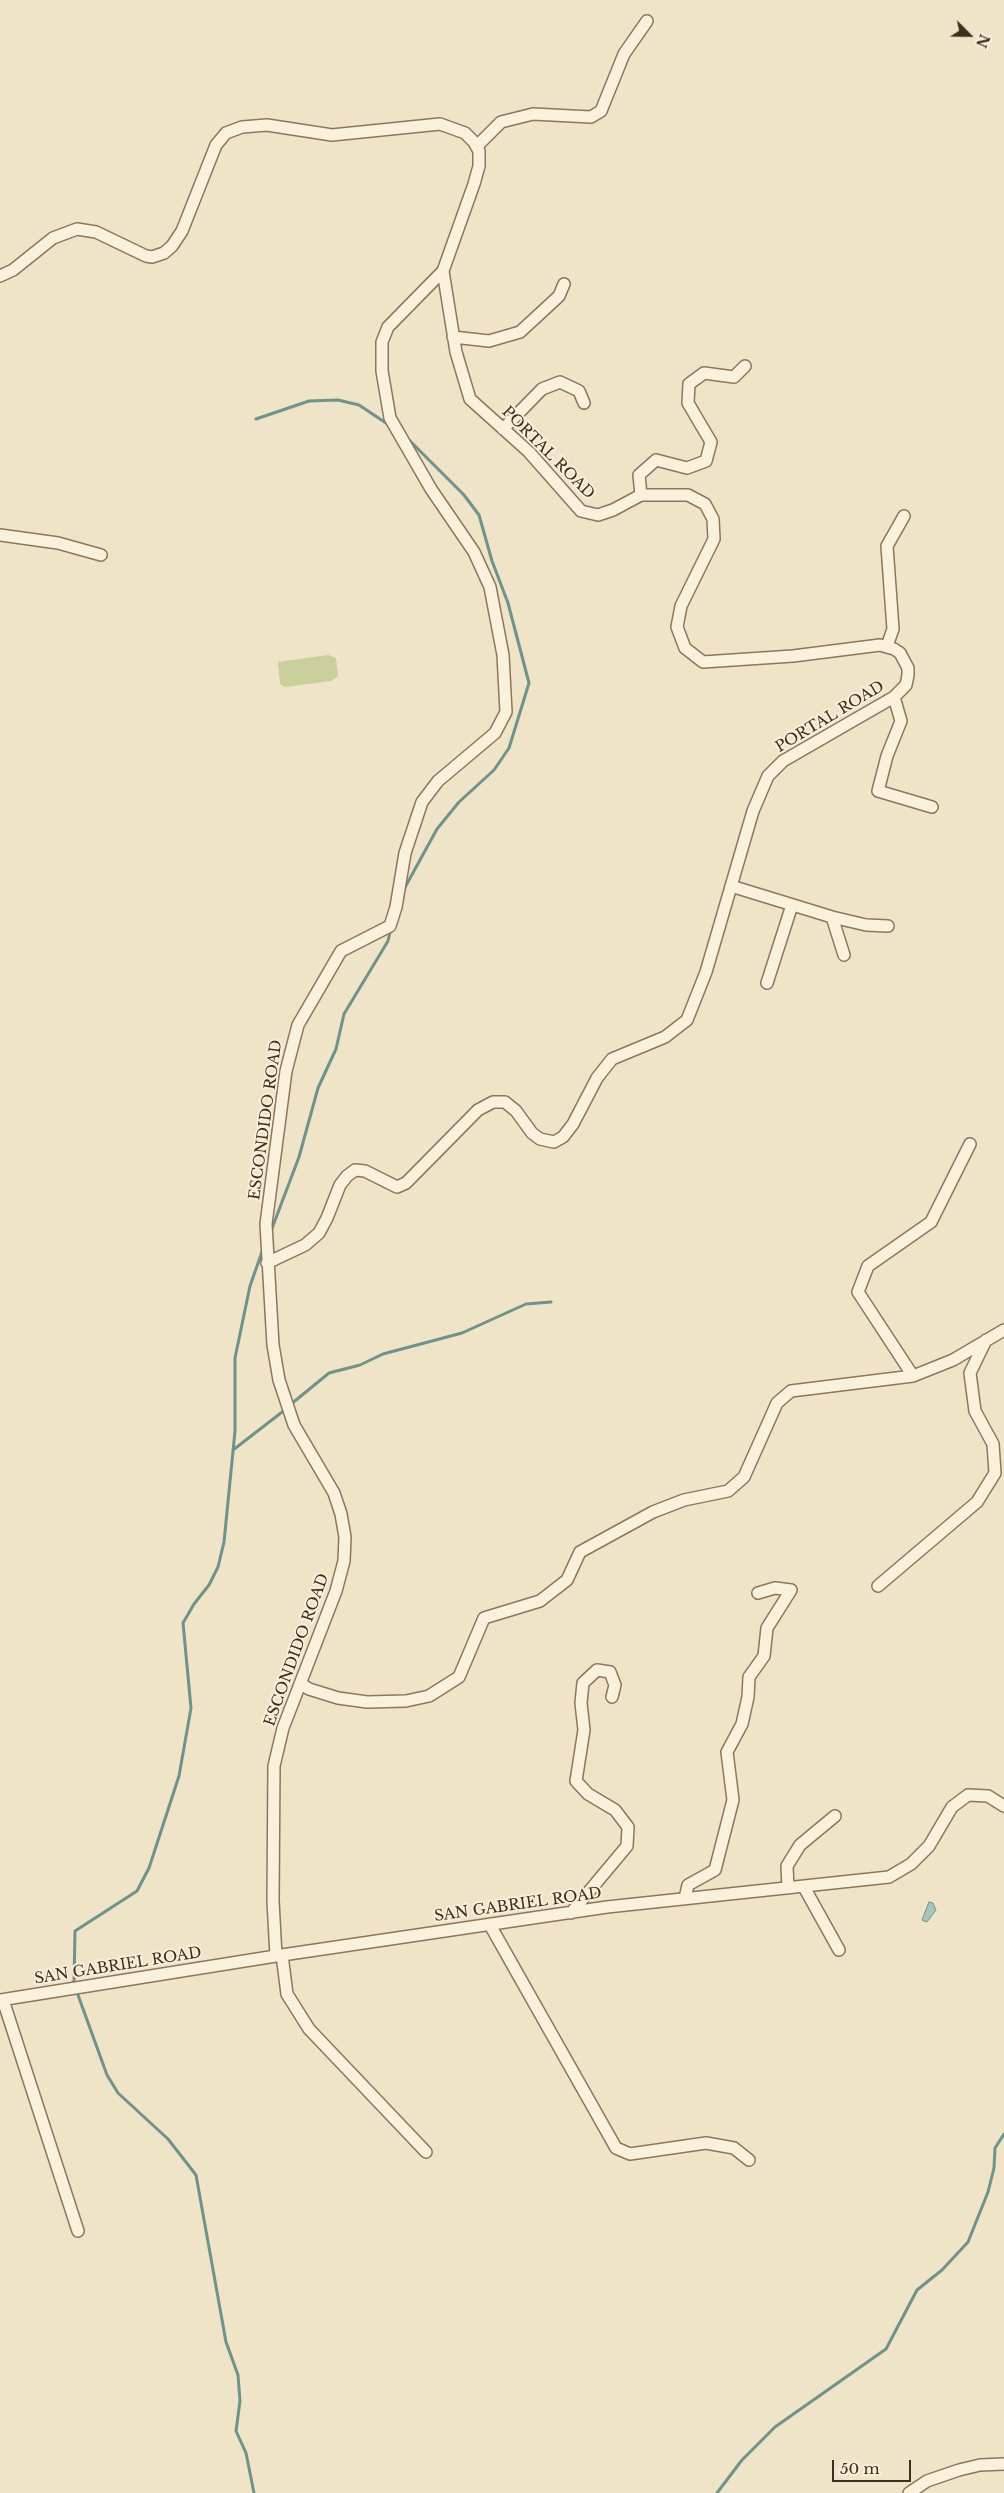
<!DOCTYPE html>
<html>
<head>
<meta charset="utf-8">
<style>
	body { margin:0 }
	#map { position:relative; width:1004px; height:2493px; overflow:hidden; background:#f0e4c8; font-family:"Libre Baskerville",serif }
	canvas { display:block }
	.north { position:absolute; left:944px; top:10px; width:50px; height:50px; -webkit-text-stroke:4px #f7eed8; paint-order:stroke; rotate:113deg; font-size:14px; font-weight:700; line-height:20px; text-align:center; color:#3d2e20 }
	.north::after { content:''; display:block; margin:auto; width:18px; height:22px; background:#3d2e20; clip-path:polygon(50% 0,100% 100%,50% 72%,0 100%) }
	.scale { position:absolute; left:832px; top:2460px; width:79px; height:22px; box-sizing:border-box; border:2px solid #3d2e20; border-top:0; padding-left:6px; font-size:15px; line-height:18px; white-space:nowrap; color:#3d2e20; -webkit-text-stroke:4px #f7eed8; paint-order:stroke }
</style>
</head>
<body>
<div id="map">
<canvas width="1004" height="2493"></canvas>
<div class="north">N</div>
<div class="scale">50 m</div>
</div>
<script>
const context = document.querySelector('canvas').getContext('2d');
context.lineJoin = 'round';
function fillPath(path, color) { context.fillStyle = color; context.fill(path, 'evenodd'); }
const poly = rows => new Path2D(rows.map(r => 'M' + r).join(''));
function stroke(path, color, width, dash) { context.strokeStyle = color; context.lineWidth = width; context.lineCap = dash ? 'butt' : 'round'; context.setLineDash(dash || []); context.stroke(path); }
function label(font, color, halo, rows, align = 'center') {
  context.font = font + ' "Libre Baskerville",serif'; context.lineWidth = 4; context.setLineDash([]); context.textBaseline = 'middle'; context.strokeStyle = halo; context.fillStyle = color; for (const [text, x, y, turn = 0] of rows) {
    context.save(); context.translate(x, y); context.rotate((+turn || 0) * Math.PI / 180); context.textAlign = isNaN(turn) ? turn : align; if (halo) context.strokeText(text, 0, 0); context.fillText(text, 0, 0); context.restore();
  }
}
fillPath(poly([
	[328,655,336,658,338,676,331,681,285,687,280,684,278,662]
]), '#c9cf9b');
const water = poly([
	[929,1902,933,1903,936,1910,927,1922,922,1920,929,1902]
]);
fillPath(water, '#a9c4bc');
stroke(water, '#6f938a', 1);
stroke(poly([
	[256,419,309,401,338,400,359,405,389,425],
	[403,891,437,829,459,802,494,770,509,748,529,683,508,603,492,561,479,515,464,495,406,437],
	[271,1231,299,1157,318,1088,336,1049,344,1014,388,941,391,928],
	[290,1405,329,1373,360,1365,383,1354,462,1333,526,1304,551,1302],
	[233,1450,286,1409],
	[254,2493,246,2453,236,2431,240,2401,238,2375,226,2342,196,2175,168,2139,118,2093,107,2075,74,1984,75,1931,137,1891,149,1868,179,1776,191,1708,183,1623,194,1604,209,1585,218,1567,224,1542,235,1431,235,1358,250,1286,263,1249],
	[717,2493,742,2460,775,2427,886,2349,917,2290,942,2270,968,2242,988,2192,994,2168,995,2148,1004,2134]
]), '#6f938a', 3);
const minor = poly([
	[477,146,501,122,533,114,591,117,601,111,624,54,647,21],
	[0,276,13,270,53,238,77,229,96,232,146,256,152,257,164,253,172,246,182,231,216,145,226,133,242,127,267,125,332,135,440,124,465,133,474,142,479,151,479,166,474,184,443,271,388,327,382,342,382,371,390,418,431,489,474,552,490,587,503,655,506,712,495,733,438,781,422,802,405,853,396,907,390,926,341,951,298,1025,286,1071,266,1224,273,1345,279,1380,294,1425,334,1493,341,1514,345,1537,344,1561,336,1591,283,1728,274,1766,273,1901,276,1956],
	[453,337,489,341,520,332,559,296,564,284],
	[503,429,542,389,560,382,579,391,584,403],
	[641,495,639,475,656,460,687,468,706,461,711,442,688,403,689,384,704,373,734,377,745,366],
	[0,535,58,543,101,555],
	[887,646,893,629,887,546,904,516],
	[894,697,901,721,887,756,878,791,932,807],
	[731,886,832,917,866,925,888,926],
	[832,917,844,955],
	[767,983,792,905],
	[267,1263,305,1245,319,1233,327,1218,340,1185,347,1176,355,1170,365,1171,397,1187,406,1183,478,1110,493,1102,505,1102,516,1111,532,1133,540,1139,554,1142,563,1137,573,1124,597,1078,612,1059,665,1037,687,1020,706,972,753,811,768,776,783,761,894,697,906,685,908,675,908,668,900,653,894,649,880,645,793,656,703,662,685,648,677,627,681,606,714,539,713,519,705,504,688,495,641,495,613,510,598,515,581,511,529,452,470,399,456,352,443,271],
	[913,1376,858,1292,868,1266,931,1222,970,1144],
	[878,1586,977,1502,995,1473,993,1444,975,1411,970,1373,986,1340],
	[301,1684,309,1689,338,1698,367,1702,406,1701,429,1696,459,1677,484,1618,540,1601,567,1580,580,1552,653,1512,684,1500,728,1491,744,1477,777,1403,791,1391,913,1376,953,1360,1004,1330],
	[804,1887,839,1950],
	[788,1888,787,1866,800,1845,835,1816],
	[685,1898,688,1885,715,1870,733,1800,727,1752,742,1724,748,1697,749,1677,764,1656,767,1628,791,1590,775,1588,758,1593],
	[571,1913,627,1846,628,1827,615,1810,588,1794,576,1781,584,1730,581,1703,583,1683,597,1670,610,1672,615,1685,612,1697],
	[490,1925,616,2148,630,2154,706,2143,734,2148,749,2160],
	[282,1955,287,1994,309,2029,426,2152],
	[0,2000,282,1955,607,1907,889,1877,911,1864,929,1846,952,1807,968,1795,988,1796,1004,1806],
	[3,2000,78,2231],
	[909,2493,927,2481,959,2470,980,2465,1004,2464]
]);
stroke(minor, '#8d765c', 14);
stroke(minor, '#faf1dc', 11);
label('15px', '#3d2e20', '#f7eed8', [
	["PORTAL ROAD",548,453,45],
	["PORTAL ROAD",830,717,-31],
	["ESCONDIDO ROAD",266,1120,-82],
	["ESCONDIDO ROAD",297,1650,-70],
	["SAN GABRIEL ROAD",518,1905,-8],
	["SAN GABRIEL ROAD",118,1966,-9]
]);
</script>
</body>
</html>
